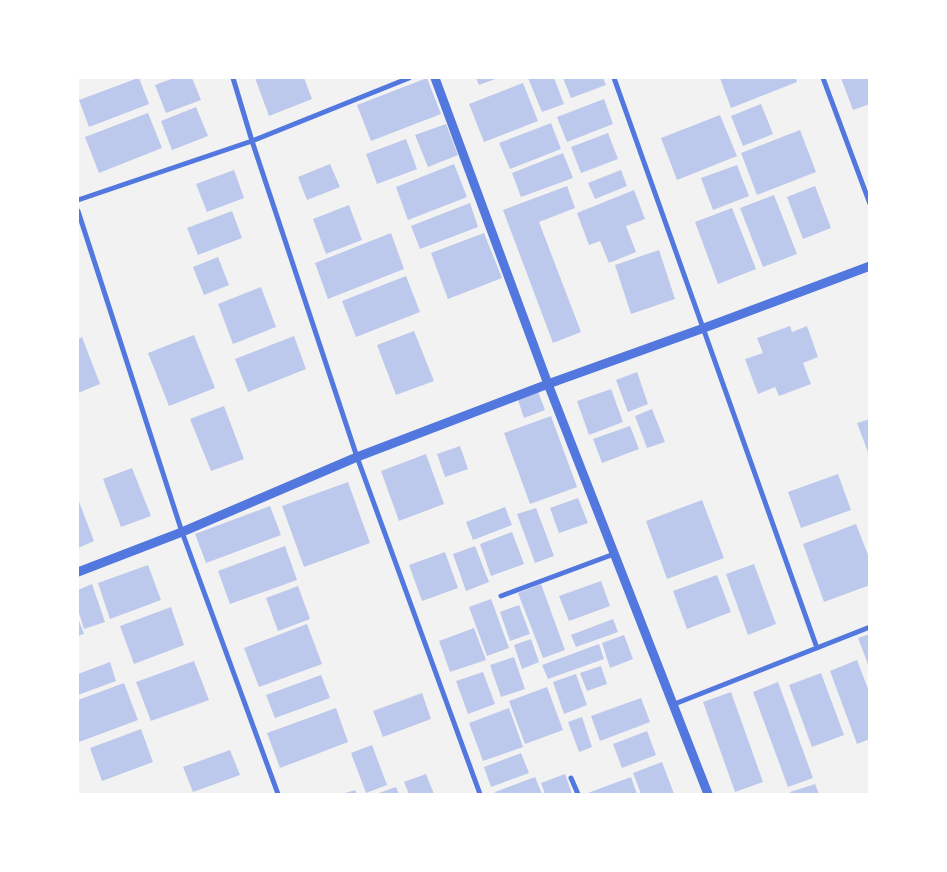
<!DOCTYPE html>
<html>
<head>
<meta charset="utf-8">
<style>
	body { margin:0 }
	#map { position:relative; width:947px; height:872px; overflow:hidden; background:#f2f2f2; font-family:Georgia,serif }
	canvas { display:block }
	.frame { position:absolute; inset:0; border:79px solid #fff; pointer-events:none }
</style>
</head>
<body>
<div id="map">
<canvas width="947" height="872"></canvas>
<div class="frame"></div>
</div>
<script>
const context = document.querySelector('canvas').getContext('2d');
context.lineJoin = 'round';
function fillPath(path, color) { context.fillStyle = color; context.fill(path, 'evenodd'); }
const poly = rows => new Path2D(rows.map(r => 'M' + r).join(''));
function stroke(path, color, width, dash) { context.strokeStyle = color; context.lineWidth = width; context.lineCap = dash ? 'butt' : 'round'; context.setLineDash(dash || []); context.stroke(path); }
fillPath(poly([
	[138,78,139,78,149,104,89,127,79,100],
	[174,78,192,78,201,100,166,113,155,85],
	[255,78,304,78,312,99,269,116],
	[427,78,441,114,371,141,357,105],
	[476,78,498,78,479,85],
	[528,78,554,78,564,104,542,112],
	[563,78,603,78,606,85,571,98],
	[720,78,796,78,797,82,731,108],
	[841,78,870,78,870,104,853,110],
	[523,83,538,121,484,142,469,104],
	[604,99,613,124,567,142,557,117],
	[761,104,773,134,743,146,731,116],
	[196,107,208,136,172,150,161,121],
	[148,113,162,148,99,173,85,137],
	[720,115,737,156,677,180,661,138],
	[551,123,561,149,510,169,499,143],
	[446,124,458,155,428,167,415,135],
	[800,130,816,172,757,195,741,153],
	[608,133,618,159,581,173,571,147],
	[406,139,417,169,377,184,366,154],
	[563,153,573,178,521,197,512,173],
	[330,164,340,187,307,200,298,177],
	[454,164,467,197,408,220,396,187],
	[737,165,749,196,713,210,701,178],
	[234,170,244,198,207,212,196,184],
	[621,170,627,186,595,199,588,183],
	[567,186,575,208,539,222,581,332,553,343,503,210],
	[815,186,831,228,803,239,787,197],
	[634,190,645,219,626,226,636,252,609,263,600,241,589,245,577,213],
	[774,195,797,254,763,267,740,208],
	[470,203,478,227,420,249,411,226],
	[349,205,362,240,326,254,313,219],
	[732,208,756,269,718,284,695,222],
	[232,211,242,238,198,255,187,228],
	[391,233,404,269,328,299,315,263],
	[484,233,502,278,448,299,431,253],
	[659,250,675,299,631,314,615,265],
	[218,257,229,285,204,295,193,267],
	[406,276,420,312,356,337,342,301],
	[261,287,276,327,233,344,218,304],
	[790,326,792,332,807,326,818,357,803,363,811,384,779,396,775,387,758,394,745,359,763,353,757,338],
	[414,331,434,381,396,395,377,345],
	[194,335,215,388,169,406,148,353],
	[294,336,306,369,248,392,235,359],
	[82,337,100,384,78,393,78,339],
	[637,372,648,404,628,412,616,380],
	[537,389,545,410,524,418,517,397],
	[611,389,623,422,589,435,577,401],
	[224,406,244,459,211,471,190,419],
	[652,409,665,442,647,448,635,416],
	[551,416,577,487,530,504,504,433],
	[870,419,870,455,869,455,857,423],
	[630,426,639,449,602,463,593,439],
	[460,446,468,469,445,477,437,454],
	[426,454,444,504,399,521,381,471],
	[132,468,151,516,121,527,103,479],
	[838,474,851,510,801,528,788,492],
	[348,482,370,543,304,567,282,506],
	[578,498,588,523,559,533,550,508],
	[78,499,94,541,78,548],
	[702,500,724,558,667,579,646,521],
	[270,506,281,535,206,563,195,534],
	[505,507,512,525,473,540,466,522],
	[536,508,554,556,535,563,517,514],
	[856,524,870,560,870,585,824,602,803,544],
	[512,532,524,564,491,576,480,544],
	[285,546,297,580,230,604,218,571],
	[475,546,489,582,466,591,453,554],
	[445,552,458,588,422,601,409,565],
	[754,564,776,624,748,635,726,574],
	[148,565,161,600,110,619,98,583],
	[717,575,731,612,687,629,673,591],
	[601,581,610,606,569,621,559,596],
	[92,584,105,622,84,629,78,610,78,590],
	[541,584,565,650,543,658,518,593],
	[298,586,310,619,278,631,266,598],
	[491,599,509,648,487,656,469,607],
	[519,605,530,634,510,641,500,612],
	[171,607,184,645,134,664,120,626],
	[78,618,84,634,78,636],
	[613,619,618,632,576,647,571,635],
	[307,624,322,664,259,687,244,648],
	[474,628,486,660,450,672,439,641],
	[870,634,870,667,869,667,858,638],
	[624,635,633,659,610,668,602,643],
	[531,639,539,662,522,669,514,645],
	[599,644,604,659,548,679,542,665],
	[514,657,525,689,501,697,490,665],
	[857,660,870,694,870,739,857,744,830,671],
	[194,661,209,700,151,721,136,682],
	[110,662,116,681,78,695,78,674],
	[601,666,607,684,587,691,580,673],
	[483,672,495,704,468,714,456,681],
	[821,673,844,735,812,747,789,685],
	[576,674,587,705,564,714,553,682],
	[321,675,330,698,275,718,266,695],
	[778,682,813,778,788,787,753,692],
	[124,683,138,720,79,742,78,737,78,700],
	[547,687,563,730,525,744,509,701],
	[731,692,763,782,735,792,703,702],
	[422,693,431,719,383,737,373,711],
	[641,698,650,722,600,741,591,716],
	[336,708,348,742,280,768,267,733],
	[509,708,523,747,483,761,469,723],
	[582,717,592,747,579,752,568,722],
	[141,729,153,762,102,781,90,748],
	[647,731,656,755,622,768,613,744],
	[372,745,387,785,366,793,351,753],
	[230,750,240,775,193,792,183,767],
	[521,753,529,773,491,787,484,767],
	[662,762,674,794,641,794,633,773],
	[426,774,434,794,409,794,404,782],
	[565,774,572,794,545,794,541,783],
	[535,777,542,794,496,794,495,792],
	[631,777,637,794,585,794],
	[815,784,819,794,791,794,790,792],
	[396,787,399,794,376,794],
	[355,790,357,794,342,794]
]), '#bdc9ec');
stroke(poly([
	[233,78,252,141,357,457,480,794],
	[614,78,817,648],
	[823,78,870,204],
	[78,200,252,141,409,78],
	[78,211,182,532,278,794],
	[501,596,614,554],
	[672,705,870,627],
	[571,778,578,794]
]), '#5277de', 5);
stroke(poly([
	[435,78,548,384,708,794],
	[78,572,182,532,357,457,548,384,704,328,870,266]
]), '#5277de', 9);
</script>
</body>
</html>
